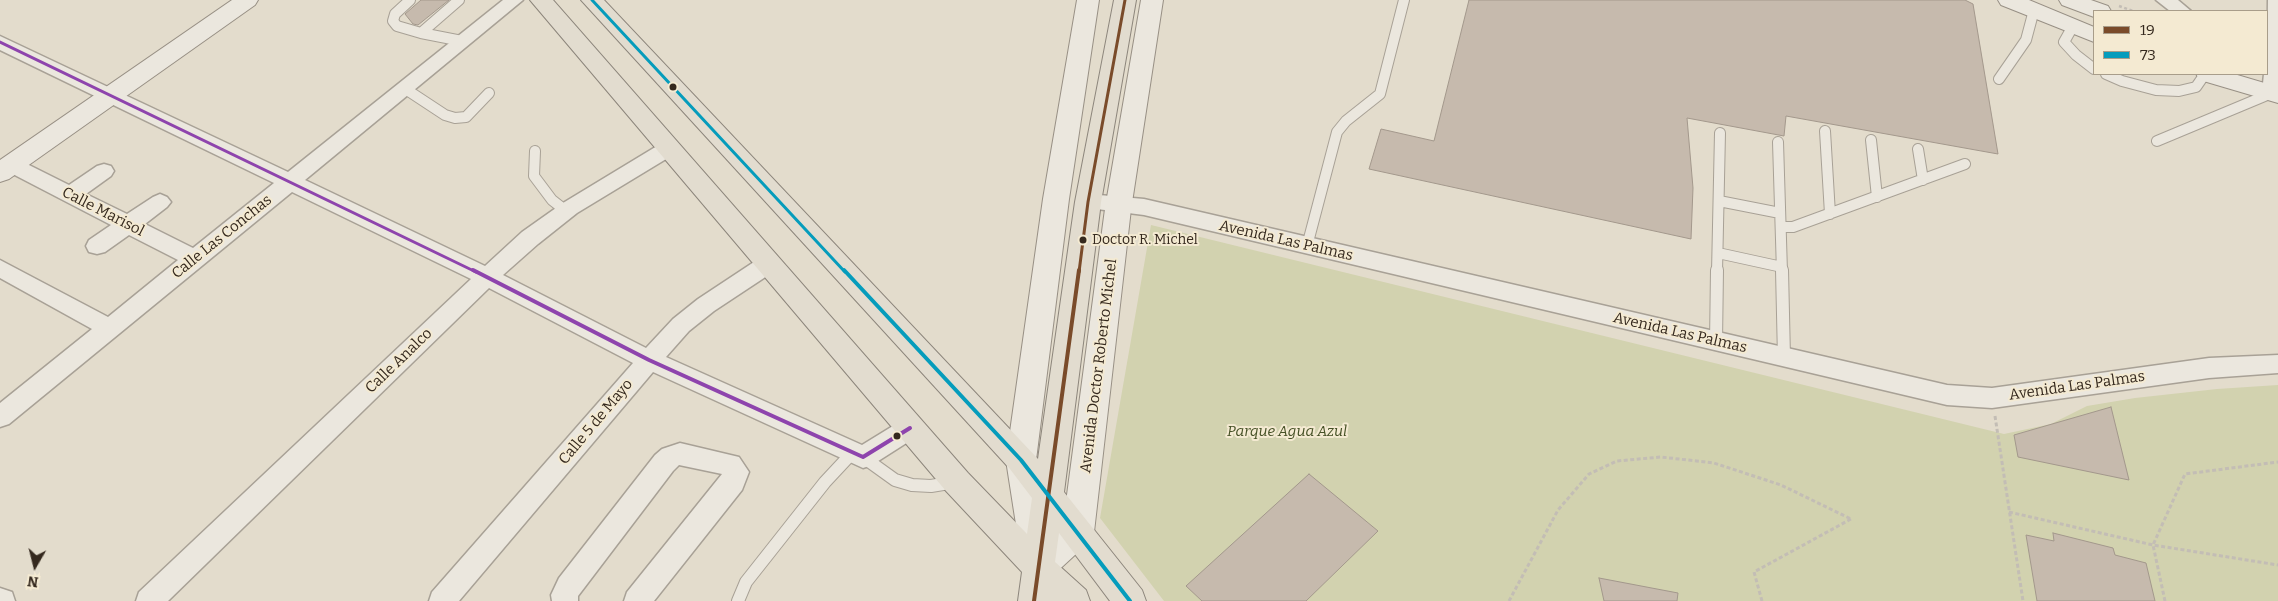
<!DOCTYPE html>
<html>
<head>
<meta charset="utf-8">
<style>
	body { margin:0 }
	#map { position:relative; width:2278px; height:601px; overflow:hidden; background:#e3dccc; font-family:Bitter,serif }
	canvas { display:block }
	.legend { position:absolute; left:2093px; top:10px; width:175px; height:65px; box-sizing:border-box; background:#f4ead2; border:1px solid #a89d8a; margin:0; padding:6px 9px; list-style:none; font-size:15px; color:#35291e }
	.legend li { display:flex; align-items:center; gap:10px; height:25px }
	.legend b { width:25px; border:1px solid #a89d8a }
	.north { position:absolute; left:10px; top:541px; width:50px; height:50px; -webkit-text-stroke:4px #f4ead2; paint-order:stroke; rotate:188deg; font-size:14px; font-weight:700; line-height:20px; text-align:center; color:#35291e }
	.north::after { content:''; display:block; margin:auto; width:18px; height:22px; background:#35291e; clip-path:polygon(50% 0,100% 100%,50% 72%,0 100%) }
</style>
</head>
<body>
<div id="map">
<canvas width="2278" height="601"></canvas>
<ul class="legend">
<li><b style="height:6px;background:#7a4b2a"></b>19</li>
<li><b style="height:6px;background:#059cbc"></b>73</li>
</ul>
<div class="north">N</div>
</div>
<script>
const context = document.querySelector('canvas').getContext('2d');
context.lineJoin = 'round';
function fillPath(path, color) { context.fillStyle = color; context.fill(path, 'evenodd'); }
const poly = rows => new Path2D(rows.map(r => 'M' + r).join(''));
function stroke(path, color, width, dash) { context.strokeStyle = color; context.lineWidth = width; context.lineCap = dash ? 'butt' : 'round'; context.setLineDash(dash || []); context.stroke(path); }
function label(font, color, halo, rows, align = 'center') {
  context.font = font + ' Bitter,serif'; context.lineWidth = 4; context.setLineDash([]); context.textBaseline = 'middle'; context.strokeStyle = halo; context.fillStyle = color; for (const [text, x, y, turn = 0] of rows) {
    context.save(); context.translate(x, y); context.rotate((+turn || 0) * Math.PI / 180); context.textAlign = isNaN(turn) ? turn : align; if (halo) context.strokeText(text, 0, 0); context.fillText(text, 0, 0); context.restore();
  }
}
fillPath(poly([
	[1151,225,2004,434,2051,424,2087,406,2135,398,2217,389,2278,385,2278,601,1164,601,1100,518]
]), '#d2d2af');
const building = poly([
	[421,0,449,0,418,25,413,24,405,14,421,0],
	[1469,0,1965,0,1973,4,1998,154,1786,116,1784,136,1687,118,1693,188,1691,239,1369,169,1381,129,1434,141,1469,0],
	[2111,407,2129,480,2018,457,2014,435,2111,407],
	[1309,474,1378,531,1306,601,1202,601,1186,586,1309,474],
	[2053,533,2113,548,2115,555,2146,563,2155,601,2037,601,2026,535,2054,541,2053,533],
	[1599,578,1678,593,1677,601,1604,601,1599,578]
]);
fillPath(building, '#c6baad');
stroke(building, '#a3988c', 1);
const laneFar1 = poly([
	[410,0,395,14,393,21,397,26,421,33],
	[459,0,421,33,462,41],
	[2073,26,2064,42,2076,55,2094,69],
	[2106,74,2122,81,2156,90,2179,91,2196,87,2205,74],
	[1999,79,2026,40,2034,10],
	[404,88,445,115,455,118,466,117,489,93],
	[1825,131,1830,214],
	[1871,140,1877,197],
	[2157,141,2272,93],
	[1778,142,1782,272],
	[1918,149,1923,180],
	[535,151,534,176,552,200,566,211],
	[1719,201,1780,213],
	[1781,227,1793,227,1965,164],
	[1307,246,1337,132,1346,121,1380,94,1404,0],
	[1718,253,1782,267],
	[1717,272,1720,133]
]);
const lane = poly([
	[1782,270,1784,358],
	[1716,342,1717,270],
	[863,457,895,480,912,485,931,486,955,482],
	[738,601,746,582,825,482,853,452]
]);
const street = poly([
	[503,0,523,0,305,180,485,266,522,232,563,203,662,143,669,141,676,143,679,148,676,153,577,213,538,244,503,275,646,348,673,319,698,299,760,258,768,256,776,258,779,264,776,270,714,311,689,331,666,357,862,445,901,421,910,418,919,421,922,428,919,435,872,465,863,468,653,372,459,601,429,601,432,592,633,363,489,288,168,601,136,601,139,592,471,279,292,192,9,424,0,427,0,403,92,329,0,278,0,260,108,317,178,260,129,235,105,252,97,254,89,252,86,246,89,240,111,225,5,170,2,165,5,160,12,158,19,160,69,185,97,166,104,164,111,166,114,171,111,176,86,194,127,214,153,197,160,194,167,197,171,202,167,207,145,224,193,248,274,183,0,50,0,36,288,172,503,0],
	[2156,0,2178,0,2191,11,2170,11,2156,0],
	[2268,0,2278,0,2278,98,2272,100,2265,98,2262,93,2264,74,2267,74,2268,0],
	[1088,194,1144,199,1947,385,1992,388,2209,358,2278,355,2278,373,2209,378,1992,408,1947,405,1144,215,1081,207,1077,202,1081,197,1088,194],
	[680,443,739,457,749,472,742,490,654,601,624,601,627,592,722,474,679,465,673,471,578,596,578,601,552,601,551,595,559,578,655,455,662,449,680,443],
	[0,588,12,592,15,601,0,601,0,588]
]);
const secondary = poly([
	[232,0,258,0,255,5,9,179,0,182,0,160,232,0],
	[1077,0,1099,0,1069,199,1036,460,1050,537,1063,525,1105,209,1141,0,1163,0,1131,209,1094,532,1089,542,1050,578,1039,583,1028,578,1023,568,1026,561,1020,550,1006,460,1043,199,1077,0],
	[1998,0,2029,0,2094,27,2094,42,2001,5,1998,0],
	[2059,0,2091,0,2108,6,2111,11,2094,11,2094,17,2062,5,2059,0],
	[2267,57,2278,60,2278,76,2267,73,2267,57],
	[2196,74,2234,74,2278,87,2278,103,2200,80,2196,74]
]);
const primary = poly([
	[530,0,553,0,968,473,1027,534,1032,498,1010,469,581,0,604,0,1038,459,1075,202,1114,0,1136,0,1101,202,1064,492,1142,590,1146,601,1110,601,1059,533,1055,562,1086,590,1090,601,1018,601,1022,572,946,491,530,0]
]);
stroke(laneFar1, '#a8a196', 12);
stroke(lane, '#a8a196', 14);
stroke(street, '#a8a196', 3);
stroke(secondary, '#989085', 2);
stroke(primary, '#8d867c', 2);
stroke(poly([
	[2119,6,2133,11]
]), '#c3bdb5', 2.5, [3, 2.5]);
stroke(poly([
	[1995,416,2023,601],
	[2009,512,2153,545,2278,565],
	[1509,601,1558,510,1589,474,1617,461,1661,457,1714,463,1781,485,1851,519],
	[1762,601,1754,572,1851,519],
	[2165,601,2153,545,2185,474,2278,462]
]), '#c3bdb5', 3, [4, 2.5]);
stroke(laneFar1, '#ebe7de', 10);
stroke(lane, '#ebe7de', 12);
fillPath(street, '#ebe7de');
fillPath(secondary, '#ebe7de');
fillPath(primary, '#e2dccf');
stroke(poly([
	[1079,272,1088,202,1125,0]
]), '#7a4b2a', 3);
stroke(poly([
	[1034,601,1079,270]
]), '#7a4b2a', 4);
stroke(poly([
	[592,0,845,272]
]), '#059cbc', 3);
stroke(poly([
	[844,270,1021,460,1130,601]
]), '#059cbc', 4);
stroke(poly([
	[0,42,476,272]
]), '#8e44ad', 3);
stroke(poly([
	[473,270,649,360,863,457,910,428]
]), '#8e44ad', 4);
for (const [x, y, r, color] of [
	[673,87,4.5,"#35291e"],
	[1083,240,4.5,"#35291e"],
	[897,436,4.5,"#35291e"]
]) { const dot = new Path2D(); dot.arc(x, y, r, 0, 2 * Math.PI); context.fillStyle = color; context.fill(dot); stroke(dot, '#f4ead2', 2); }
label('14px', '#35291e', '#f4ead2', [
	["Doctor R. Michel",1092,240]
], 'left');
label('15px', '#35291e', '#f4ead2', [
	["Calle Marisol",103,212,27],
	["Calle Las Conchas",222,237,-39],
	["Avenida Las Palmas",1286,241,13],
	["Avenida Las Palmas",1680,333,13],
	["Calle Analco",399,361,-44],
	["Avenida Doctor Roberto Michel",1099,366,-83],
	["Avenida Las Palmas",2077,386,-8],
	["Calle 5 de Mayo",596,422,-50]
]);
label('italic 15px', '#465126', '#f4ead2', [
	["Parque Agua Azul",1287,432]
]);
</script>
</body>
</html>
